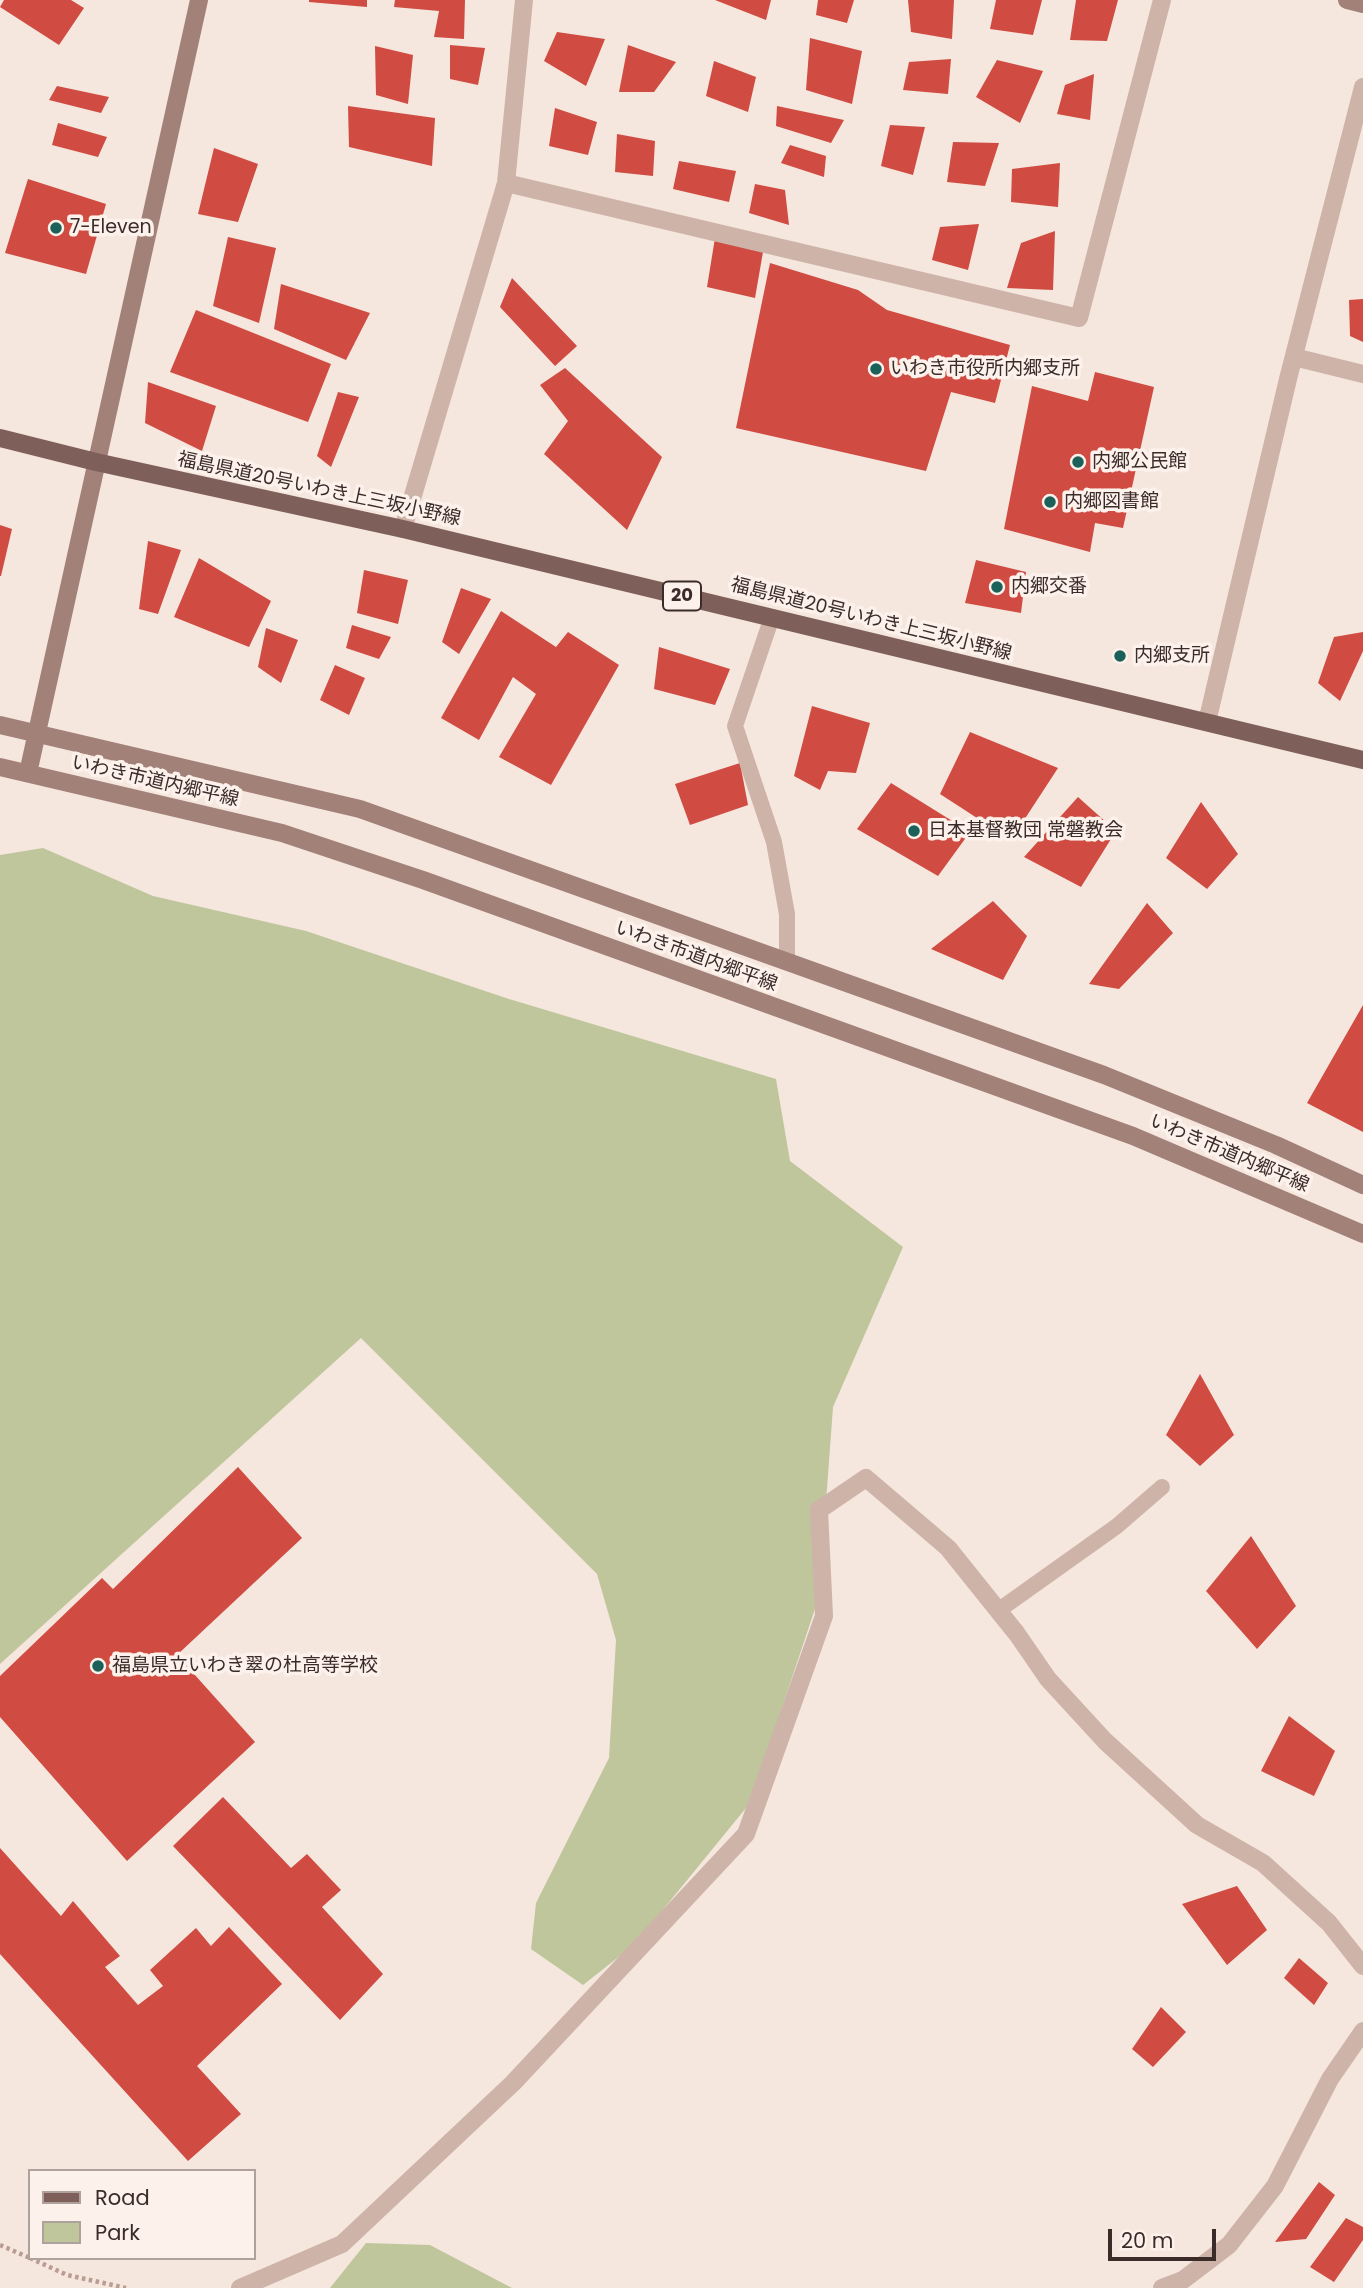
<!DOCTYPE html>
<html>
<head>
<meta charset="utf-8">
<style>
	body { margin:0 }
	#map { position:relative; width:1363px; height:2288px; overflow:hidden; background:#f5e6de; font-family:Poppins,sans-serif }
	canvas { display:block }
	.legend { position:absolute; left:28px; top:2169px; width:228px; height:91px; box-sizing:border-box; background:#fcf1eb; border:2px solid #afa29d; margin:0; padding:9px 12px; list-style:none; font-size:21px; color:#3b2c29 }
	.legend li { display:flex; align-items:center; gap:14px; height:35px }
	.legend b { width:35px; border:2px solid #afa29d }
	.scale { position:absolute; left:1108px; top:2229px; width:108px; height:32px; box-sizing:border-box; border:4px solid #3b2c29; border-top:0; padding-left:9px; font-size:21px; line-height:24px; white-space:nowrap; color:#3b2c29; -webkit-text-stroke:5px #fcf1eb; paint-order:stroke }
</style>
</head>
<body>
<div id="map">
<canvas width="1363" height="2288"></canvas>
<ul class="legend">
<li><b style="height:9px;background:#7e5f59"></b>Road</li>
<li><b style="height:19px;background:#bfc69c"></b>Park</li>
</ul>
<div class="scale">20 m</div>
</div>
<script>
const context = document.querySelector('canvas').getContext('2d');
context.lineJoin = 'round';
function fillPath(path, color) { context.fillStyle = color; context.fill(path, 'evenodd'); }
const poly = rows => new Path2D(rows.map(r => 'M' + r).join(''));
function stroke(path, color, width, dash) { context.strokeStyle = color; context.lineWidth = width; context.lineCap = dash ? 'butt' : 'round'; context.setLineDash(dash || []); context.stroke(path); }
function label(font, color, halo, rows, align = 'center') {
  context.font = font + ' Poppins,"Noto Sans JP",sans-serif'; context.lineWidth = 7; context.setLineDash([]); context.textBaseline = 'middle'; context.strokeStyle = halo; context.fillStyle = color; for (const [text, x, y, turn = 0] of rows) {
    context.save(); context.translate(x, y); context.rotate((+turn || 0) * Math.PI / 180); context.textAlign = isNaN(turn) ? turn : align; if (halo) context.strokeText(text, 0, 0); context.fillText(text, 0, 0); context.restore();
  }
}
fillPath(poly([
	[43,848,153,896,306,931,509,999,776,1079,790,1161,903,1247,833,1407,819,1597,750,1803,635,1944,583,1985,531,1949,536,1903,609,1758,616,1640,597,1574,361,1338,0,1664,0,855],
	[366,2243,430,2245,512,2288,330,2288]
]), '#bfc69c');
fillPath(poly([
	[4,0,71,0,84,8,59,45,0,7],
	[309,0,367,0,367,7,309,2],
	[395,0,465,0,464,39,434,37,439,11,394,7],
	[715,0,771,0,766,20],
	[818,0,854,0,847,23,816,15],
	[908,0,954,0,952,39,911,32],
	[996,0,1042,0,1033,35,990,29],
	[1076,0,1118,0,1107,41,1070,40],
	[557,32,605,39,586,86,544,61],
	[810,38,862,51,852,104,806,90],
	[450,45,485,48,478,85,450,79],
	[628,45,676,62,654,92,619,92],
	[375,46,413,55,408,104,376,95],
	[951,59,948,94,903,90,909,62],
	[997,60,1043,71,1020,123,976,97],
	[714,61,756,77,748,112,706,96],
	[1094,74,1090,120,1057,114,1065,85],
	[57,86,109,97,101,113,49,100],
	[348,106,435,118,432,166,349,147],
	[777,106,844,120,831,143,776,126],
	[555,108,597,122,588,155,549,146],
	[58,123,107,137,98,157,52,145],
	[890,125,925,127,913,175,881,166],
	[617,134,655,141,653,176,615,172],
	[953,142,999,143,985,186,947,182],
	[790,145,826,156,824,177,781,163],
	[214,148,258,164,238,222,198,214],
	[679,161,736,171,729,202,673,189],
	[1060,163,1058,207,1011,202,1012,169],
	[28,179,106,204,86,274,5,253],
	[755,184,785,190,789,225,749,213],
	[979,224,968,270,932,260,940,227],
	[1055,231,1053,290,1007,288,1021,243],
	[228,237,276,248,259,323,213,306],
	[715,238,763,252,755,298,707,287],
	[770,263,858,290,887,310,1010,345,995,403,951,392,926,471,736,428],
	[512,278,577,346,555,366,500,307],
	[281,284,370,313,346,360,274,329],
	[1363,299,1363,342,1350,336,1349,300],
	[196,310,331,364,308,422,170,372],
	[565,368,662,457,627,530,544,454,568,421,540,385],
	[1095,372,1154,387,1123,528,1095,523,1090,552,1004,529,1032,386,1088,401],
	[148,382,216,406,202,451,145,423],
	[338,392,359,397,331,467,317,456],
	[0,525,12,529,1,576,0,576],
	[148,541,181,550,158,614,139,609],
	[199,558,271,601,249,647,174,617],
	[976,560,1026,572,1021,613,965,603],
	[364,570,408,580,398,624,357,613],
	[461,588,491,599,459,654,442,642],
	[501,611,556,647,568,632,619,665,551,785,499,757,536,694,513,677,479,740,441,718],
	[352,625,391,637,379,659,346,648],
	[266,628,298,640,281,683,258,667],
	[1363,632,1363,651,1340,701,1318,683,1334,637],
	[659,647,730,669,715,705,654,689],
	[335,665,365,678,349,715,320,700],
	[812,706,870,723,856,773,828,771,820,790,794,776],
	[970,732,1058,768,1011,840,940,794],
	[740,763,748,805,690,825,675,784],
	[891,783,970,832,938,876,857,829],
	[1078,797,1116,831,1081,887,1024,857],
	[1201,802,1238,854,1207,889,1166,858],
	[993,901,1027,936,1003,980,931,949],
	[1147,903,1173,933,1119,989,1089,984],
	[1363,1005,1363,1132,1307,1103],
	[1200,1374,1234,1435,1200,1466,1166,1435],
	[238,1467,302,1538,177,1655,255,1742,127,1861,0,1717,0,1676,102,1578,113,1589],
	[1251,1536,1296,1606,1257,1649,1206,1591],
	[1289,1716,1335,1751,1314,1796,1261,1771],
	[223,1797,291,1868,307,1854,341,1890,322,1907,383,1974,340,2020,173,1846],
	[0,1848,61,1916,73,1901,120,1956,105,1967,138,2005,163,1986,150,1970,196,1928,211,1946,229,1927,282,1984,197,2066,241,2114,188,2161,0,1954],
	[1237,1886,1267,1930,1227,1965,1182,1904],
	[1299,1958,1328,1983,1314,2005,1284,1978],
	[1161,2007,1186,2032,1153,2067,1132,2049],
	[1319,2182,1335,2195,1306,2239,1275,2242],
	[1346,2218,1363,2227,1363,2240,1334,2282,1310,2267]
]), '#d04b41');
stroke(poly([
	[0,2245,30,2258],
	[30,2258,67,2275,126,2288]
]), '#ba9d92', 4.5, [3.5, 3.5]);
stroke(poly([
	[772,617,735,726,774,842,787,914,787,960],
	[999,1610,1117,1526,1162,1487]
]), '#ceb3a9', 16);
stroke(poly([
	[506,183,1079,318,1162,0],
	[1294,357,1363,374],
	[403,529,506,183,524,0],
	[1207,722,1288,379,1363,87],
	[240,2288,342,2244,513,2083,746,1834,824,1616,819,1510,866,1478,948,1548,1017,1634,1048,1679,1105,1741,1197,1825,1263,1863,1329,1923,1363,1966],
	[1162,2288,1183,2280,1229,2245,1275,2186,1330,2079,1363,2031]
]), '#ceb3a9', 18);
stroke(poly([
	[1347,0,1363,4],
	[0,725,360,809,1104,1075,1276,1145,1363,1185],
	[0,767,282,833,423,880,1133,1136,1363,1234],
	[28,773,199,0]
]), '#a28179', 18);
stroke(poly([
	[0,438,96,462,403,529,1363,760]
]), '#7e5f59', 18);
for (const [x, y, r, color] of [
	[56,228,7,"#1b6059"],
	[876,369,7,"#1b6059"],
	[1078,462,7,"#1b6059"],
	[1050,502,7,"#1b6059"],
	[997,587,7,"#1b6059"],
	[1120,656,7,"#1b6059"],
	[914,831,7,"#1b6059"],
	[98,1666,7,"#1b6059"]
]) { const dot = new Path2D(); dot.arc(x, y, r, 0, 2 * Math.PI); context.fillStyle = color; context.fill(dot); stroke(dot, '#fcf1eb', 2.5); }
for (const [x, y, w] of [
	[682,596,38]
]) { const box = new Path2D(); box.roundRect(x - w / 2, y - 14.5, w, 29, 5); context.fillStyle = '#fcf1eb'; context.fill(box); stroke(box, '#3b2c29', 2); }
label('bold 18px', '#3b2c29', null, [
	["20",682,596]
]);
label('19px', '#3b2c29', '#fcf1eb', [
	["7-Eleven",70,228],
	["いわき市役所内郷支所",890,369],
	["内郷公民館",1092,462],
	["内郷図書館",1064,502],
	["内郷交番",1011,587],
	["内郷支所",1134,656],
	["日本基督教団 常磐教会",928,831],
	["福島県立いわき翠の杜高等学校",112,1666]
], 'left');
label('19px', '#3b2c29', '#fcf1eb', [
	["福島県道20号いわき上三坂小野線",319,490,12],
	["福島県道20号いわき上三坂小野線",871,620,14],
	["いわき市道内郷平線",155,782,13],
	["いわき市道内郷平線",696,957,20],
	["いわき市道内郷平線",1229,1154,23]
]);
</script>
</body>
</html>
